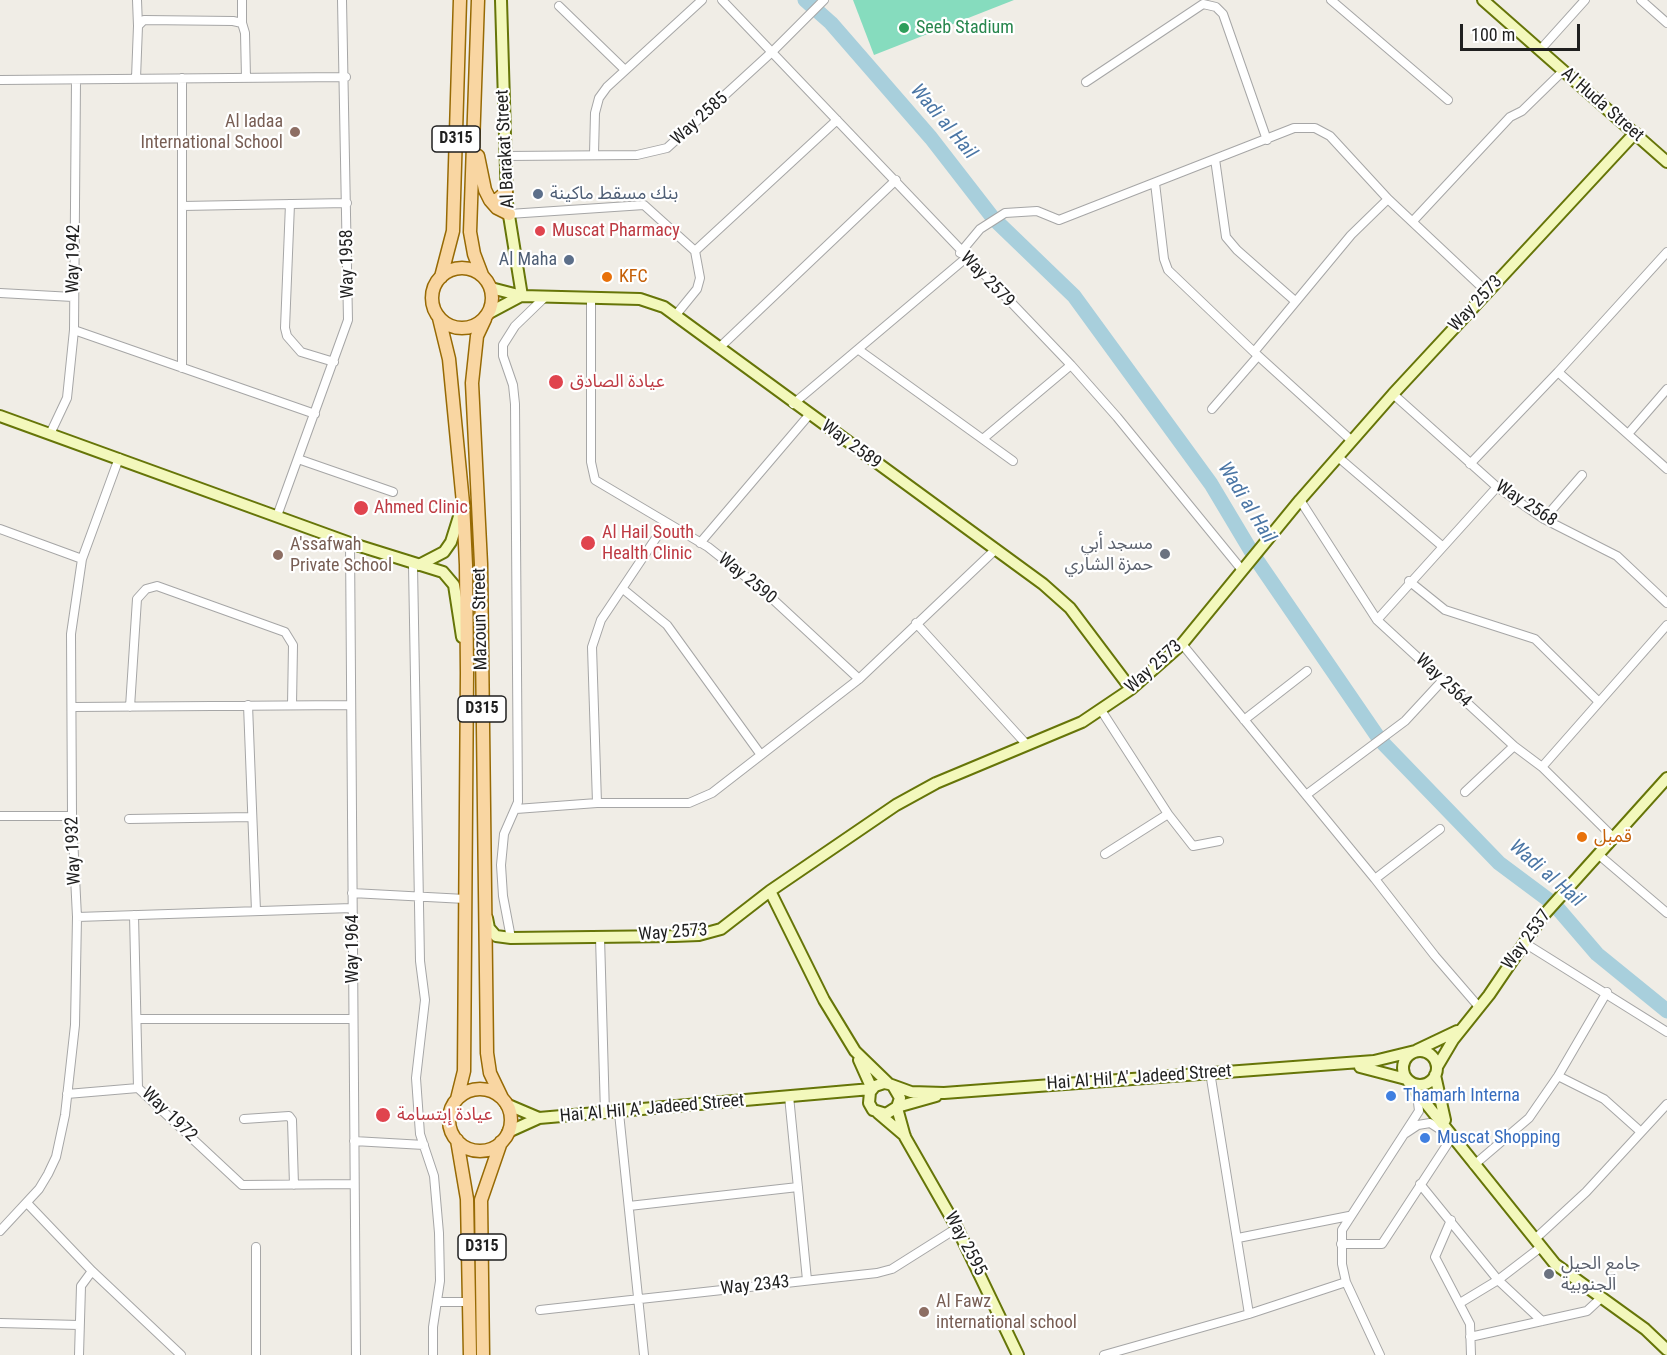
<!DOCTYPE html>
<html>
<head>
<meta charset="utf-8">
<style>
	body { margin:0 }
	#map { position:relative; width:1667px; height:1355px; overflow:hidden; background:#f0ede6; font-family:"Roboto Condensed",sans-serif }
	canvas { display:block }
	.scale { position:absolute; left:1460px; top:24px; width:120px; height:27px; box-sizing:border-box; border:3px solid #1f1f1f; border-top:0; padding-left:8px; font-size:18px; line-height:21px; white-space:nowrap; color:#1f1f1f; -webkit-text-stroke:4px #fff; paint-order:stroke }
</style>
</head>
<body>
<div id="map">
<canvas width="1667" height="1355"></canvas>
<div class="scale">100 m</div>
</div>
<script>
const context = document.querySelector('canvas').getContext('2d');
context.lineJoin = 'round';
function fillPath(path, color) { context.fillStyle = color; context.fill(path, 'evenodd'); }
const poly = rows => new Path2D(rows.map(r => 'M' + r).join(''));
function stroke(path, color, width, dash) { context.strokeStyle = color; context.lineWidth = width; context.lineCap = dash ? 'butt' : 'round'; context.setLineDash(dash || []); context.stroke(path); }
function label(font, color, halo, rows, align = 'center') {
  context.font = font + ' "Roboto Condensed","Noto Sans Arabic",sans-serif'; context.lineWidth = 4.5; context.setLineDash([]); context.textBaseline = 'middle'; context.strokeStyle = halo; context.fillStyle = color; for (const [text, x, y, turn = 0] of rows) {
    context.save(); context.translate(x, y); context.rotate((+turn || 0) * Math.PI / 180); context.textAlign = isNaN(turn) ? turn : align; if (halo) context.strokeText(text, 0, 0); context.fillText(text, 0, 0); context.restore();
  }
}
fillPath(poly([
	[853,0,1014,0,874,55]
]), '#86dcbe');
stroke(poly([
	[805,0,831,23,931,138,993,218,1074,296,1211,484,1254,556,1380,740,1499,863,1554,904,1597,954,1667,1011]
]), '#a8cfdc', 15);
const street = poly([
	[137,0,138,26],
	[722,0,1071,365,1117,417,1242,570],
	[1331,0,1448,100],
	[1641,0,1667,23],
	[559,6,624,69],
	[242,23,242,0],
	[1540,50,1585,0],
	[136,78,138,26,144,20,233,21,242,23,245,33,246,78],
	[0,80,346,77],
	[1086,82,1203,4,1216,7,1223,14,1267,140],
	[594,154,595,113,599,98,607,87,702,0],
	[505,156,637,155,667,148,773,51,824,0],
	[1215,159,1226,237,1237,250,1295,301],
	[1155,183,1164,259,1168,270,1254,352,1352,441],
	[290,204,285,328,287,336,301,352,334,362],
	[182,206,347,203],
	[509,214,644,205,695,251],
	[1413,221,1510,117,1522,111,1563,71],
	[960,253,980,229,1005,213,1037,211,1059,220,1294,128,1315,128,1330,136,1388,199],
	[0,293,73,297],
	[591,298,591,462,595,480,708,547,765,592,859,679],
	[675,316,697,289,700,278,695,251,837,120],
	[74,330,315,414],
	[719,348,896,180],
	[859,350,1013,461],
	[1254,352,1351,235,1388,199,1487,292],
	[182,368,182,78],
	[1558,372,1667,469],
	[1393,394,1497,487,1544,519,1617,556,1667,603],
	[793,404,966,258],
	[1212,409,1258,356],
	[50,434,67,398,74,330,76,80],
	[1628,434,1667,389],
	[984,438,1071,365],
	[1338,457,1442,546],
	[298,459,393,492],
	[1470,464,1558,372,1667,252],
	[1300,500,1377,620,1514,746,1542,767,1614,838],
	[277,516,348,320,342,0],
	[1544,519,1582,475],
	[0,529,82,559],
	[350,543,356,1355],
	[700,543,809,415],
	[413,565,420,961,425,1000,416,1078,420,1134,434,1176,439,1233,440,1281,433,1327,433,1355],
	[1409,581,1445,610,1535,639,1598,701],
	[623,589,667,625,761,755],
	[1377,620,1497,487],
	[916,623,1027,745],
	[1182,644,1375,879,1435,956,1479,1007],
	[248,705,256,911],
	[73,707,351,705],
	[130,707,137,599,146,589,157,586,285,632,293,645,292,705],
	[1101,710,1168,814,1193,846,1219,841],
	[1244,720,1307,671],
	[1542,767,1667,625],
	[1465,792,1514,746],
	[1306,795,1405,721,1442,681],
	[597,803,592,647,601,620,666,523],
	[516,809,597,803,689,803,712,793,859,679,996,549],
	[0,816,72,816],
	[129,819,252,817],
	[1105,854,1168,814],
	[1599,855,1667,913],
	[1375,879,1440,829],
	[352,893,465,899],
	[134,915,138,1088,242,1185,354,1184],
	[77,917,352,908],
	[600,937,605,1114],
	[511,938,503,896,501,865,504,834,518,802,515,404,513,385,503,356,503,345,515,326,545,297],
	[1523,942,1667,1032],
	[137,1019,353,1019],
	[1210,1072,1249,1314],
	[1558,1076,1604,1099,1641,1132],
	[67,1094,138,1088],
	[789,1096,807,1280],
	[619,1113,644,1355],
	[244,1119,289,1116,292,1120,294,1185],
	[354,1141,424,1145],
	[1474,1165,1529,1118,1558,1076,1607,992],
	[1420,1184,1498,1280,1542,1321],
	[27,1203,92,1271,181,1355],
	[629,1206,798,1187],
	[1451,1220,1435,1257,1470,1324,1471,1355],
	[0,1231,39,1189,48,1174,56,1157,65,1115,75,1025,77,917,72,816,71,634,82,559,119,458],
	[1238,1238,1349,1216],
	[1535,1239,1586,1192,1667,1104],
	[1341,1244,1382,1244,1452,1137,1430,1123,1418,1125,1406,1133],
	[438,1302,469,1302],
	[1460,1303,1498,1280,1541,1247],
	[540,1310,877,1273,892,1269,957,1228],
	[0,1323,79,1325],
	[1470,1337,1587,1311,1601,1298],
	[79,1355,81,1286,92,1271],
	[256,1355,256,1247],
	[1104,1355,1249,1314,1346,1282],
	[1380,1355,1346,1282,1342,1264,1342,1230,1419,1111,1417,1094]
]);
const secondary = poly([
	[501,0,507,203,522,296],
	[1483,0,1667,162],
	[491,288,522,296,640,299,664,307,1043,584,1070,608,1131,689],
	[489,313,519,297],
	[0,416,350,543,443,572,454,585,462,637],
	[419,565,444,552,451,542,461,510],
	[770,891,824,1000,855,1051,889,1084],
	[487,918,489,928,496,936,511,938,674,936,699,935,721,929,770,891,896,805,936,783,1082,722,1131,689,1182,644,1300,500,1393,394,1635,133],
	[1417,1050,1457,1031],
	'1403 1068a17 17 0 1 1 34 0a17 17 0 1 1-34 0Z',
	[859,1060,872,1089],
	[1360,1067,1406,1079],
	[1437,1067,1453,1040,1489,995,1542,917,1667,778],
	[1435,1075,1445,1120],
	[1408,1081,1555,1264,1645,1329,1667,1350],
	[893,1086,900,1098,897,1107,886,1114,873,1110,869,1103,870,1092,875,1086,884,1083,889,1084,911,1092,944,1093,1374,1061,1415,1051],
	[506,1104,539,1118],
	[897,1107,936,1096],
	[897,1108,905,1137,957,1228,1018,1355],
	[878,1113,905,1136],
	[508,1132,539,1118,871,1089]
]);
const primary = poly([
	[478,0,470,232,474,254,482,275],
	[478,156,485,190,490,200,497,208,509,214],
	[490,200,497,200,506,192],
	'432 298a30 30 0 1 1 60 0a30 30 0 1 1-60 0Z',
	[441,277,453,231,460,0],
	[439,318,449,359,463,503,466,565,467,673,464,1071,457,1099],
	[485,319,477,336,472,383,481,564,487,1053,490,1073,502,1098],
	'449 1120a31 31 0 1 1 62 0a31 31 0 1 1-62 0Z',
	[457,1140,467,1199,470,1355],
	[483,1355,481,1200,501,1142]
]);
stroke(street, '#a6a6a6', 10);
stroke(secondary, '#667508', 14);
stroke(primary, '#976a04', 15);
stroke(street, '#fff', 8);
stroke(secondary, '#f3f8bc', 10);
stroke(primary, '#f9d6a2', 12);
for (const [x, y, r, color] of [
	[904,28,6,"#2e9e5b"],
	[295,132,6,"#8d6e63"],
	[538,194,6,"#5c6f8a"],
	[540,231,6,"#e0444e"],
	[569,260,6,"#5c6f8a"],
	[607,277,6,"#e8710a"],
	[556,382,8,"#e0444e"],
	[361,508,8,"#e0444e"],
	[588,543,8,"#e0444e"],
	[1165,554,6,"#6b7280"],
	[278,555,6,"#8d6e63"],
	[1582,837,6,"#e8710a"],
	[1391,1096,6,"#3f7fe0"],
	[383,1115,8,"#e0444e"],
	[1425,1138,6,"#3f7fe0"],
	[1549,1274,6,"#6b7280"],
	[924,1312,6,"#8d6e63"]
]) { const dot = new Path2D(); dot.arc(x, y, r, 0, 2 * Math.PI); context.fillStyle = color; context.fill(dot); stroke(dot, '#fff', 2); }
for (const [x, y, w] of [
	[456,139,48],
	[482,709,48],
	[482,1247,48]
]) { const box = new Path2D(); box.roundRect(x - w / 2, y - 13, w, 26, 4.5); context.fillStyle = '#fff'; context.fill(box); stroke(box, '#1f1f1f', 1.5); }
label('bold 16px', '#1f1f1f', null, [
	["D315",456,139],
	["D315",482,709],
	["D315",482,1247]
]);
label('18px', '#27864d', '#fff', [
	["Seeb Stadium",916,28]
], 'left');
label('18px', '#1f1f1f', '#fff', [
	["Al Huda Street",1602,105,41],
	["Way 2585",700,119,-42],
	["Al Barakat Street",506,149,-93],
	["Way 1942",74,259,-89],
	["Way 1958",348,264,-91],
	["Way 2579",987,280,46],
	["Way 2573",1476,304,-47],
	["Way 2589",851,445,36],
	["Way 2568",1526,504,33],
	["Way 2590",747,579,39],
	["Mazoun Street",481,619,-91],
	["Way 2573",1154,667,-42],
	["Way 2564",1443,681,43],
	["Way 1932",74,851,-92],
	["Way 2573",673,933,-4],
	["Way 2537",1527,940,-54],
	["Way 1964",353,949,-90],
	["Hai Al Hil A' Jadeed Street",1139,1078,-4],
	["Hai Al Hil A' Jadeed Street",652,1109,-5],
	["Way 1972",169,1115,44],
	["Way 2595",965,1244,62],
	["Way 2343",755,1286,-6]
]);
label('18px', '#785e54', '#fff', [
	["Al Iadaa",283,122,"right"],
	["International School",283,143,"right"],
	["A'ssafwah",290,545],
	["Private School",290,566],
	["Al Fawz",936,1302],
	["international school",936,1323]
], 'left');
label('18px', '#4e5e75', '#fff', [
	["بنك مسقط ماكينة",550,194],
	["Al Maha",557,260,"right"]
], 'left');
label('18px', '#be3a42', '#fff', [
	["Muscat Pharmacy",552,231],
	["عيادة الصادق",570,382],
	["Ahmed Clinic",374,508],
	["Al Hail South",602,533],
	["Health Clinic",602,554],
	["عيادة إبتسامة",397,1115]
], 'left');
label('18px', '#c56008', '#fff', [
	["KFC",619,277],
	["قمبل",1594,837]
], 'left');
label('18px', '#5b616d', '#fff', [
	["مسجد أبي",1153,544],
	["حمزة الشاري",1153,565],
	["جامع الحيل",1561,1264,"left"],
	["الجنوبية",1561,1285,"left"]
], 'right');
label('18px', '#366cbe', '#fff', [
	["Thamarh Interna",1403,1096],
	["Muscat Shopping",1437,1138]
], 'left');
label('italic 20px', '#4b76a5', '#fff', [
	["Wadi al Hail",943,122,50],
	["Wadi al Hail",1246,503,58],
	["Wadi al Hail",1546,874,41]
]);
</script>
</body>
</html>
